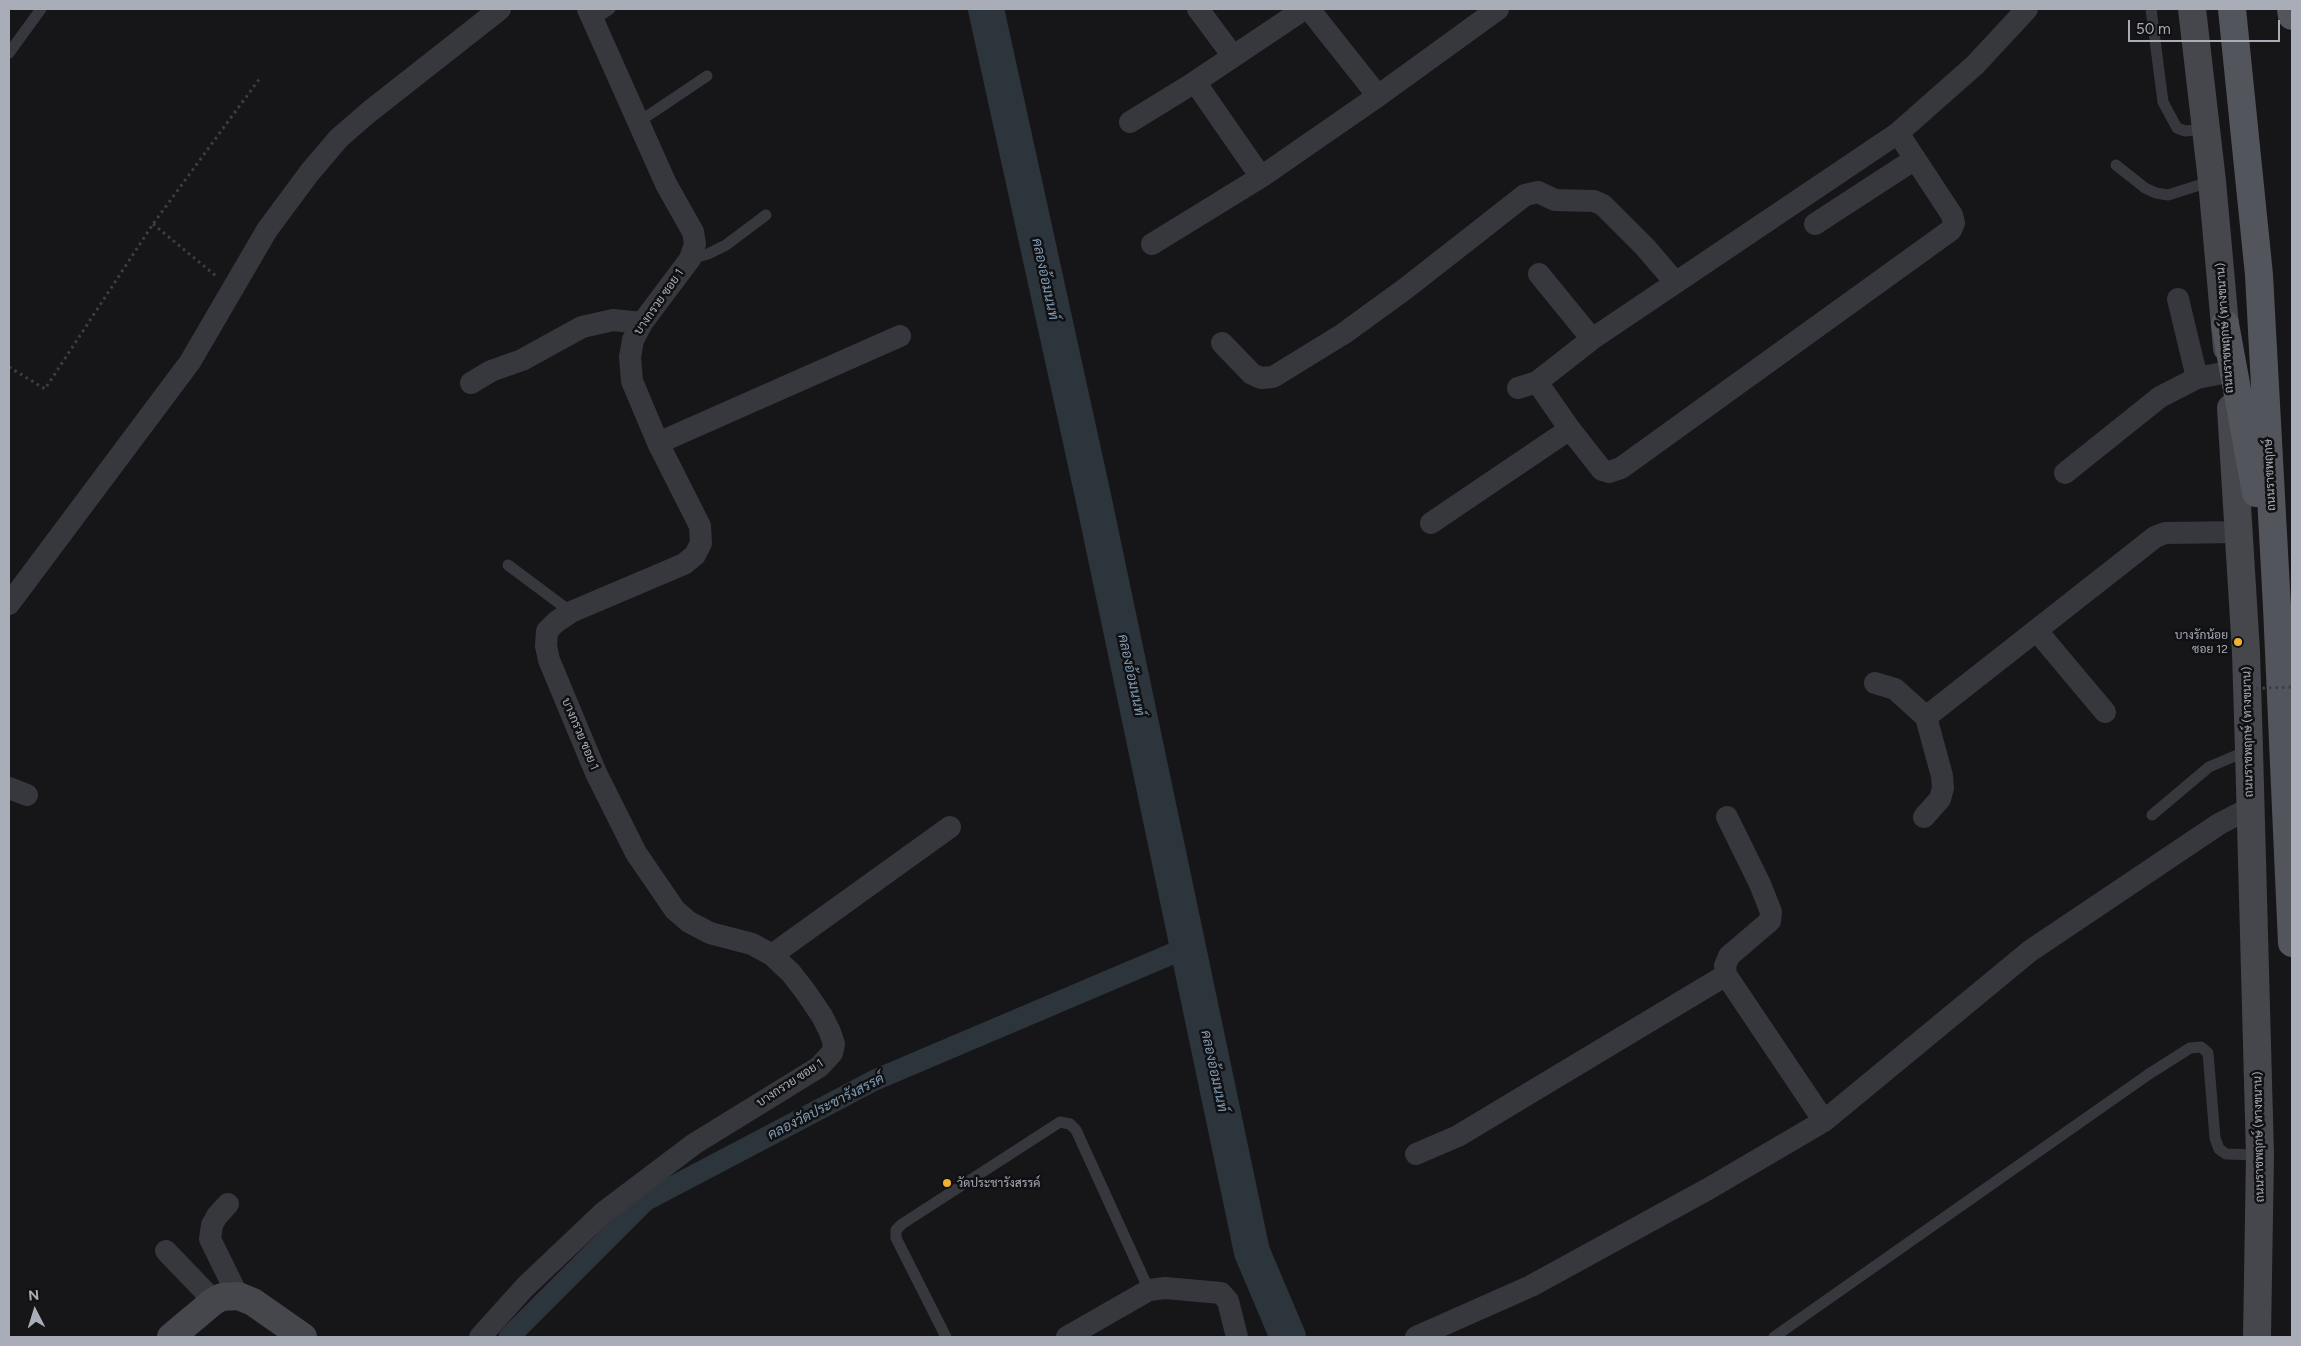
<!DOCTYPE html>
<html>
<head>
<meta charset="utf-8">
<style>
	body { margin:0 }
	#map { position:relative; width:2301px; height:1346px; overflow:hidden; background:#161618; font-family:Figtree,sans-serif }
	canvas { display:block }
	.frame { position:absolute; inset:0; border:10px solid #a8adb8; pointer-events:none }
	.north { position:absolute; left:10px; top:1286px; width:50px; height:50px; -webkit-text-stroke:4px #111113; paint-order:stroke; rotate:355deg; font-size:14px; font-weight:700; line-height:20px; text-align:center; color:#a8adb8 }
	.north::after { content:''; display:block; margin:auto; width:18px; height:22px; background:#a8adb8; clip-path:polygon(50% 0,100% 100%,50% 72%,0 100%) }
	.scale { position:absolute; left:2128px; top:20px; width:152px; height:22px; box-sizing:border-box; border:2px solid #a8adb8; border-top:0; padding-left:6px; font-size:15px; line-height:18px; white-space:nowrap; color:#a8adb8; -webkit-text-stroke:4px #111113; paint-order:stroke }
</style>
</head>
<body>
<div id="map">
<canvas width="2301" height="1346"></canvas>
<div class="frame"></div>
<div class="north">N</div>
<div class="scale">50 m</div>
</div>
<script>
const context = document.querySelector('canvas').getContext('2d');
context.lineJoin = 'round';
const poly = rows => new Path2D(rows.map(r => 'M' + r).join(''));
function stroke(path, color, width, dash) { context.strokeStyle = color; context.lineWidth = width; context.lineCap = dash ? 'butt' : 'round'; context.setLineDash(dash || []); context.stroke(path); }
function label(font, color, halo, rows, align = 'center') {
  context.font = font + ' Figtree,Sarabun,sans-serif'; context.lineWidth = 5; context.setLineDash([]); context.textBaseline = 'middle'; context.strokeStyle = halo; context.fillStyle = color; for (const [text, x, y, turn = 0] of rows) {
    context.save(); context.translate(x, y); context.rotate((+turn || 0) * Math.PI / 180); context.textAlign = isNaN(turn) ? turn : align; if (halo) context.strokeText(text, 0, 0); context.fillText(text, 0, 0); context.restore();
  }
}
stroke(poly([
	[509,1337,645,1201,875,1080,1188,947]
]), '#2c353c', 21);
stroke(poly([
	[986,9,1093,496,1252,1252,1288,1337]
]), '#2c353c', 36);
stroke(poly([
	[153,224,216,276],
	[9,367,45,389,153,224,260,78]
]), '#3d3f44', 3, [2.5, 4]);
stroke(poly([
	[2151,9,2163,102,2177,128,2185,131,2206,129],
	[592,21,610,9],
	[9,53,41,9],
	[640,121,707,76],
	[2116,165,2145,188,2156,193,2168,195,2212,181],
	[690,259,708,254,726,245,766,215],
	[508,565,571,612],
	[2152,815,2209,767,2249,750],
	[946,1337,896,1238,896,1230,902,1224,1060,1122,1070,1124,1076,1130,1149,1290],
	[1774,1337,2149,1074,2190,1048,2201,1047,2208,1053,2215,1138,2219,1149,2226,1154,2260,1155]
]), '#37383d', 11);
stroke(poly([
	[1198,9,1233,56],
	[1309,9,1378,96],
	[1195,82,1261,177],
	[1130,122,1195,82,1304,9],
	[1815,224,1915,159],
	[1152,244,1261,177,1378,96,1498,9],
	[1539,274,1592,339],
	[2178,299,2197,378],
	[1222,343,1252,374,1261,378,1273,377,1343,334,1405,289,1525,195,1538,192,1555,200,1594,201,1603,205,1645,247,1675,282],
	[1537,382,1569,428,1602,470,1609,472,1621,468,1951,230,1954,223,1952,215,1898,133],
	[471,383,491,371,522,360,582,327,613,320,642,323],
	[1518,388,1537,382,1592,339,1898,133,1975,65,2027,9],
	[658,443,900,336],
	[2065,473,2160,397,2197,378,2228,372],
	[1431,523,1570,429],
	[9,604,190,362,267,230,310,172,339,138,369,112,500,9],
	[2037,631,2105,712],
	[1875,683,1895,689,1926,717,1942,776,1943,788,1940,799,1924,817],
	[1926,717,2155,537,2165,533,2240,532],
	[9,788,27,795],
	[1727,817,1760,884,1771,912,1770,921,1729,956,1725,966,1726,975,1824,1121],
	[772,955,950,827],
	[1416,1154,1458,1136,1726,975],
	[228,1204,217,1216,212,1225,210,1239,238,1296],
	[166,1251,214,1301],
	[480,1337,525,1287,604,1212,694,1144,819,1067,832,1053,834,1044,830,1032,822,1016,805,991,791,973,772,955,752,944,710,933,689,922,675,910,636,853,596,773,549,660,546,646,547,631,556,622,571,612,684,564,695,555,701,543,700,526,658,443,632,381,630,357,633,340,642,323,690,259,695,244,693,232,666,184,588,9],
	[1067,1337,1149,1290,1165,1288,1221,1293,1228,1301,1237,1337],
	[1416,1337,1531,1286,1708,1189,1824,1121,2030,951,2219,824,2250,808]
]), '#37383d', 22);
stroke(poly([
	[2192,9,2212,181,2227,348],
	[2231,408,2246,652,2249,750,2260,1155,2257,1337],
	[171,1337,214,1301,222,1297,238,1296,253,1302,303,1337]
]), '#45474d', 28);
stroke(poly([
	[2232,9,2259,275,2277,607,2292,943],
	[2291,9,2292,16],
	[2225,324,2256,493]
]), '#53555c', 28);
stroke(poly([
	[2243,689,2292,687]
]), '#3d3f44', 3, [2.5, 4]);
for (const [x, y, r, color] of [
	[2238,642,5,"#f2b134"],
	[947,1183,5,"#f2b134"]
]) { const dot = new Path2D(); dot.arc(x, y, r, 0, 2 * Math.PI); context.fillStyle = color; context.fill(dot); stroke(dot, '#111113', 2); }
label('12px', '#a8adb8', '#111113', [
	["บางกรวย ซอย 1",659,302,-55],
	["ถนนราชพฤกษ์ (ทางขนาน)",2225,328,-94],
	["ถนนราชพฤกษ์",2270,475,-93],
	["ถนนราชพฤกษ์ (ทางขนาน)",2248,732,-91],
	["บางกรวย ซอย 1",580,734,67],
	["บางกรวย ซอย 1",790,1083,-33],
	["ถนนราชพฤกษ์ (ทางขนาน)",2259,1137,-91]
]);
label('12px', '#a8adb8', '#111113', [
	["บางรักน้อย",2228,635],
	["ซอย 12",2228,649],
	["วัดประชารังสรรค์",957,1183,"left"]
], 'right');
label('italic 14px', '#7f9bb3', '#111113', [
	["คลองอ้อมนนท์",1045,279,78],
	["คลองอ้อมนนท์",1131,675,78],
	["คลองอ้อมนนท์",1214,1071,78],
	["คลองวัดประชารังสรรค์",826,1107,-27]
]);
</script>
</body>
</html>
